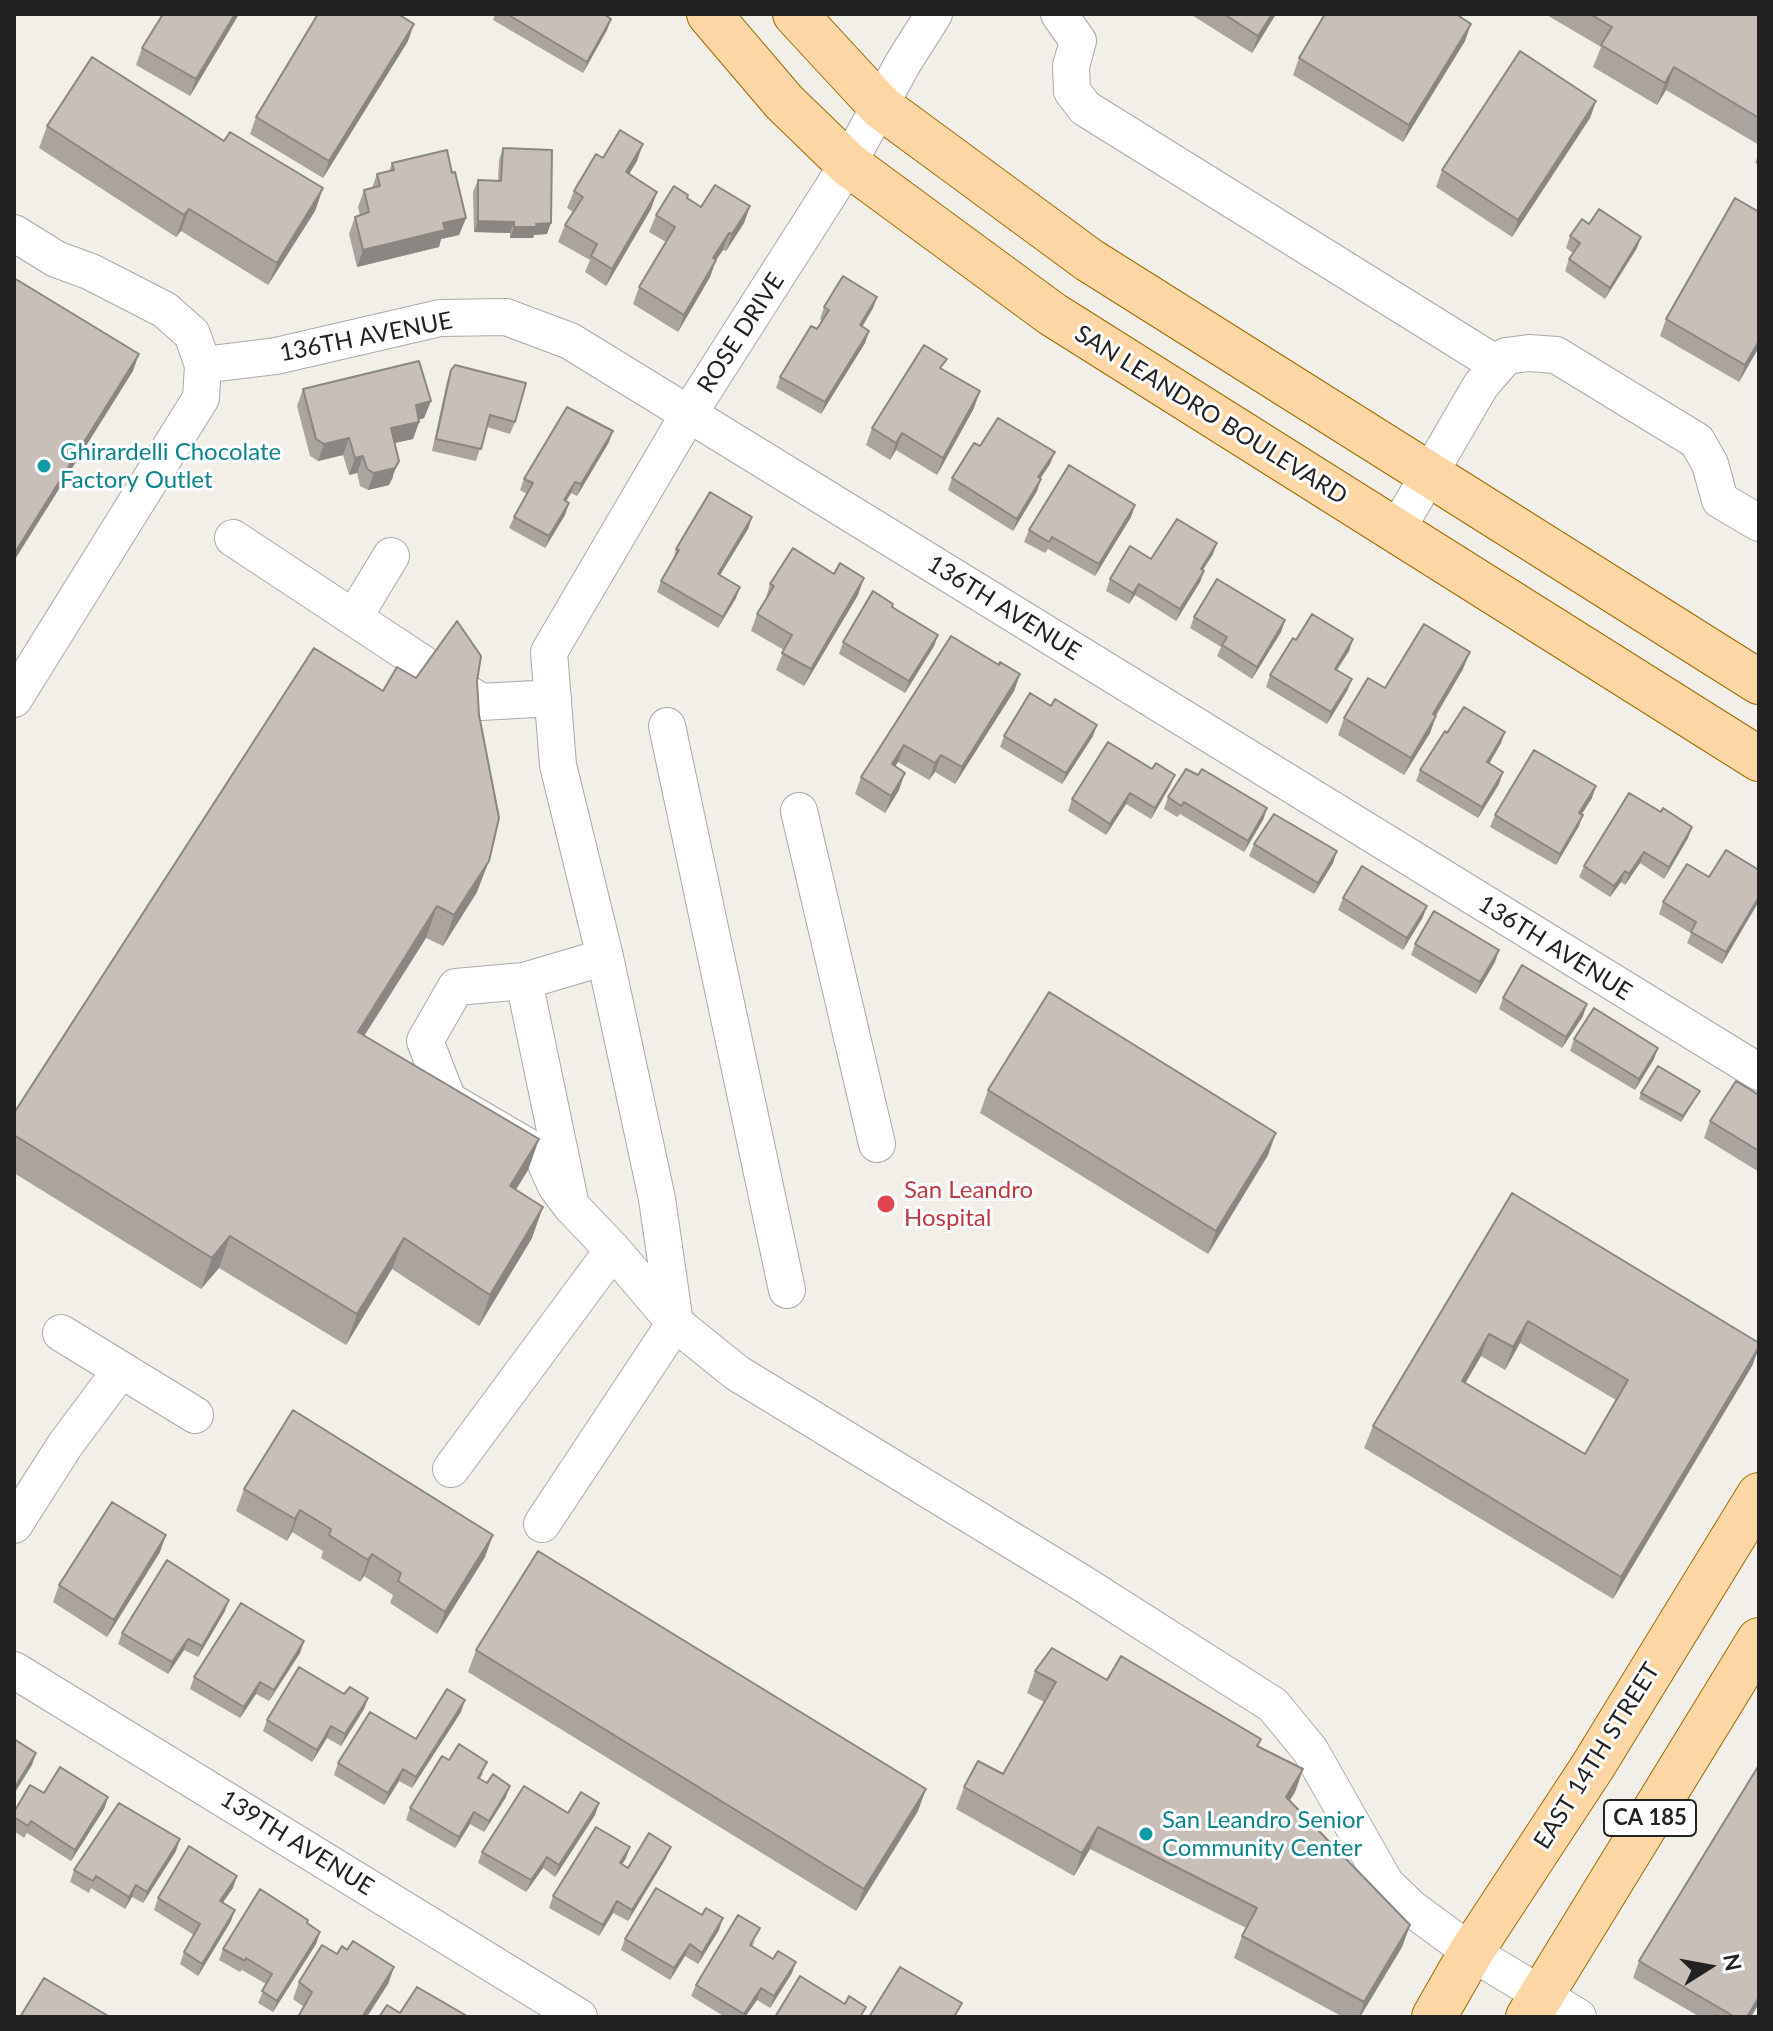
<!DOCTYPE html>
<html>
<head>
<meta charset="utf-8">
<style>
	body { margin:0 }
	#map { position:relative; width:1773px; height:2031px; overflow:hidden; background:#f2efe9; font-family:Lato,sans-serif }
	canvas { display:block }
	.frame { position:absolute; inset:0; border:16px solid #222; pointer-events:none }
	.north { position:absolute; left:1669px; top:1927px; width:80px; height:80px; -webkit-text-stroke:6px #fff; paint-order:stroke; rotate:79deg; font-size:22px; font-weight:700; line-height:32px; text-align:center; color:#222 }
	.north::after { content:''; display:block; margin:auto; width:28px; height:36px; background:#222; clip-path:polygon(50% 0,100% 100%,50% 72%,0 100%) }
</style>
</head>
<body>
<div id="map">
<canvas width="1773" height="2031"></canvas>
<div class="frame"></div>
<div class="north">N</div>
</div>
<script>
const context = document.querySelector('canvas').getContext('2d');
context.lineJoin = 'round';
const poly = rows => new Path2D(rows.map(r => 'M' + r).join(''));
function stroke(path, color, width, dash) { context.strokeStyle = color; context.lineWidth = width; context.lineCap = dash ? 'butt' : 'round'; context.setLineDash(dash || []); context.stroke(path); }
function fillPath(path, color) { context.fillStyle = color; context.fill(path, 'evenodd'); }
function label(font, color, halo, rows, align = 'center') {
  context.font = font + ' Lato,sans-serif'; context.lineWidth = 6; context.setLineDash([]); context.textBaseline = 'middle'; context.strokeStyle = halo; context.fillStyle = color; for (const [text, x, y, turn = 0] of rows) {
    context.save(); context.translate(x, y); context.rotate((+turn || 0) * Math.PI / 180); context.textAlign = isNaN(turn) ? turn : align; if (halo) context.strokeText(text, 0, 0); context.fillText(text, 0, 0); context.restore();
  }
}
const minor = poly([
	[1059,14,1078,41,1071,66,1072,91,1085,108,1498,365],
	[14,233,56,259,91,272,165,310,192,334,203,365,201,398,14,699],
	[203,365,276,356,440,318,506,317,570,341,1759,1072],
	[1396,531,1481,385,1506,356,1529,353,1556,355,1697,441,1710,464,1720,500,1759,523],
	[233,538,481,702,553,698],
	[354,617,391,556],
	[667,726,787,1290],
	[799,811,877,1144],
	[524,981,605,957,558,765,549,652,688,415,848,164,903,63,934,14],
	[571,1206,524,981,456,987,425,1041,448,1100,542,1155,556,1186,571,1206,613,1250,675,1323,737,1373,1085,1585,1273,1705,1310,1750,1386,1884,1411,1908,1471,1952,1578,2017],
	[61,1333,195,1415],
	[451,1469,613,1250],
	[542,1524,675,1323,657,1199,605,957],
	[14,1525,65,1445,121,1370],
	[14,1670,579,2017]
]);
const major = poly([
	[709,14,784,102,848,164,1052,314,1759,759],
	[795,14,881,107,1089,260,1759,682],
	[1434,2017,1471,1952,1593,1766,1759,1495],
	[1528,2017,1759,1640]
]);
stroke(minor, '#a9a9a9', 38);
stroke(major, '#a06b00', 46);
stroke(minor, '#fff', 36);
stroke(major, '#fcd6a4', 44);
fillPath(poly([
	[239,14,190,96,136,65,142,48],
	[495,14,604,14,611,19,607,30,583,73,493,20],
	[1190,14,1276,14,1252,53],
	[1545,14,1759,14,1759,145,1666,90,1657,105,1593,67,1601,47],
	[408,41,323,178,250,134,256,117],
	[1465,41,1403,142,1293,75,1299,58],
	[1596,101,1590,118,1512,237,1436,187,1442,170],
	[47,126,224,141,323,188,315,211,268,285,181,231,176,237,39,148],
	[503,148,547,234,534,235,533,238,510,238,510,233,474,232,473,192,478,180,498,181,499,160],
	[1759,153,1759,165,1755,163],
	[603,158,637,161,629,174,651,209,606,286,585,272,590,260,558,242,565,225,573,212,567,208,574,191],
	[392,163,452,173,466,218,459,235,441,239,439,247,357,267,349,234,355,217,360,215,358,207,364,190,372,188,377,174,389,171],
	[687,198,701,207,750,206,744,223,726,251,723,250,716,260,710,277,678,332,633,304,639,287,666,242,649,232,656,215],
	[1759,212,1759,347,1739,382,1660,336,1666,319],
	[1589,224,1637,248,1605,299,1565,271,1569,259,1573,253,1566,248,1570,236],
	[877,297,873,308,862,327,869,331,865,343,821,414,776,388,780,377,822,321,820,319,824,307],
	[451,370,515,422,510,434,487,427,476,461,432,451,447,381],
	[943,370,974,408,937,475,896,450,890,460,866,445,872,428],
	[303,389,431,401,424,418,419,420,419,422,413,439,394,443,393,478,389,485,368,490,360,486,357,473,349,475,343,455,318,461,310,456,297,406],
	[609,442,577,496,571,493,566,501,565,515,545,548,509,528,514,517,527,494,520,490,524,479],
	[980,446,1050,464,1040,479,1037,491,1013,531,948,490,952,478],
	[1135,505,1131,517,1095,576,1048,549,1045,553,1024,542,1029,530],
	[752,517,748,529,720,575,736,598,718,628,657,592,661,581,673,560,676,549],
	[1213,554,1203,570,1204,571,1200,582,1176,621,1135,595,1129,604,1106,591,1110,579,1151,559],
	[770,584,858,595,804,686,776,670,784,650,751,631,757,614,765,601],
	[1194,617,1285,620,1281,632,1252,679,1217,656,1221,647,1190,628],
	[938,635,934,646,905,693,839,654,843,642],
	[1353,639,1349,651,1337,670,1352,679,1347,691,1327,724,1266,687,1270,675,1296,640],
	[999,665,1020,674,1014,691,955,784,935,772,929,780,898,762,895,766,899,790,885,813,855,794,861,777],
	[1463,669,1436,716,1430,733,1404,775,1338,735,1344,718,1385,688],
	[416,678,477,681,477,892,443,946,426,938,364,1036,539,1139,528,1170,516,1190,532,1238,479,1326,392,1269,346,1345,219,1268,201,1289,14,1173,14,1113,383,691],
	[1051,706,1093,736,1062,784,1000,747,1004,736],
	[1447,733,1501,743,1489,764,1499,784,1478,818,1416,781,1420,770],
	[1198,775,1267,808,1263,820,1244,852,1180,814,1177,817,1164,809,1168,797],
	[1170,786,1151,819,1126,804,1106,835,1068,811,1072,799],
	[1592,798,1581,814,1579,826,1556,865,1490,827,1495,815],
	[1661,812,1692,827,1688,838,1664,879,1640,863,1625,885,1621,882,1610,897,1579,877,1584,866],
	[1254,844,1333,863,1314,894,1249,856],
	[1759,870,1759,901,1722,964,1687,943,1691,933,1659,914,1663,902,1709,877],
	[1343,898,1423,917,1403,950,1338,910],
	[1415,944,1495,962,1476,994,1411,955],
	[1503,998,1583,1016,1562,1048,1499,1009],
	[1574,1039,1654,1059,1635,1090,1570,1051],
	[988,1090,1268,1155,1208,1254,980,1113],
	[1700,1091,1697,1096,1681,1122,1639,1099,1641,1093],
	[1759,1095,1759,1172,1704,1138,1710,1121],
	[1512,1193,1759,1343,1759,1348,1752,1366,1613,1599,1364,1448,1373,1426],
	[1520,1343,1616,1400,1585,1454,1465,1383,1481,1356,1505,1370],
	[244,1489,485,1557,437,1634,390,1603,393,1595,364,1576,360,1582,321,1558,323,1551,292,1532,287,1541,236,1511],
	[160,1552,107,1637,53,1602,59,1585],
	[225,1611,198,1657,184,1650,168,1674,118,1644,122,1633],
	[304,1641,300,1653,269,1701,256,1694,240,1718,190,1689,194,1677],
	[476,1650,918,1811,856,1911,468,1672],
	[1035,1671,1107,1680,1258,1747,1303,1769,1295,1792,1289,1801,1410,1925,1402,1947,1360,2017,1343,2017,1234,1958,1242,1936,1246,1928,1090,1849,1074,1876,956,1809,964,1787,1003,1774,1044,1702,1027,1693],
	[344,1694,368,1698,364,1709,341,1746,327,1738,312,1762,263,1731,267,1720],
	[461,1712,412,1788,399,1781,384,1805,334,1775,338,1763,416,1739],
	[449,1760,483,1773,480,1779,506,1797,484,1832,470,1824,455,1848,406,1820,410,1808],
	[44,1793,108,1797,104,1809,71,1861,27,1833,24,1838,14,1831,14,1812],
	[599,1803,595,1815,555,1877,543,1868,526,1892,478,1863,482,1852,568,1813],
	[176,1851,143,1903,132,1897,125,1909,91,1888,89,1893,70,1882,74,1870],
	[626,1858,622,1865,628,1868,666,1858,628,1921,613,1913,599,1936,549,1908,553,1896],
	[233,1888,223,1902,231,1921,198,1976,180,1964,184,1952,194,1935,154,1910,158,1898],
	[307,1923,320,1932,316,1944,273,2012,258,2003,266,1984,242,1970,240,1972,219,1960,223,1949],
	[719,1930,698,1964,685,1956,670,1980,621,1950,625,1939],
	[756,1940,752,1946,792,1973,770,2008,757,2000,745,2017,725,2017,691,1996,696,1985],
	[337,1954,394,1967,388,1984,304,2007,293,1999,299,1982],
	[1639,1961,1759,2003,1751,2017,1700,2017,1633,1978]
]), '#aba49e');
fillPath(poly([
	[235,14,239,14,190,96,196,79],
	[1272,14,1276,14,1252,53,1258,36],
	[611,19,607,30,583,73,587,62],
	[414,24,408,41,323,178,329,161],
	[1471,24,1465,41,1403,142,1409,125],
	[1674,67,1666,90,1657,105,1665,83],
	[1596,101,1590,118,1512,237,1518,220],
	[643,144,637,161,620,189,626,172],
	[323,188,315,211,268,285,277,263],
	[657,192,651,209,606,286,612,269],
	[750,206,744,223,726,251,732,234],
	[189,209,181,231,176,237,184,215],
	[466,218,459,235,441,239,439,247,357,267,363,250,443,223],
	[478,221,514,222,510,233,474,232],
	[551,223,547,234,534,235,533,238,510,238,514,227],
	[729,233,723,250,706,275,713,258],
	[1641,237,1637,248,1605,299,1610,288],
	[716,260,710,277,678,332,684,315],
	[877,297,873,308,856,337,860,325],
	[869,331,865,343,821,414,825,402],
	[1759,341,1759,347,1739,382,1745,365],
	[139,354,133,371,14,561,14,554],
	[980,391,974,408,937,475,943,458],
	[431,401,424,418,410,422,416,405],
	[419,422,413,439,385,445,391,428],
	[613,431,609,442,577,496,581,484],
	[902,433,896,450,890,460,896,443],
	[349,438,343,455,318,461,324,444],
	[1055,452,1050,464,1033,489,1038,477],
	[363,456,357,473,349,475,355,458],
	[399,461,389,485,368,490,374,473],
	[1041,479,1037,491,1013,531,1017,519],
	[575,482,571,493,560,512,564,500],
	[569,503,565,515,545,548,549,536],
	[1135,505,1131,517,1095,576,1099,564],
	[752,517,748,529,714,585,718,574],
	[1217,543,1213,554,1196,580,1201,569],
	[1204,571,1200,582,1176,621,1180,609],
	[864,578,858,595,804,686,811,669],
	[1139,584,1135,595,1129,604,1133,593],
	[740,587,736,598,718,628,723,617],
	[1285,620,1281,632,1252,679,1257,667],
	[938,635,934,646,905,693,909,681],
	[1353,639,1349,651,1330,680,1335,669],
	[1470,652,1463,669,1426,731,1433,714],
	[1020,674,1014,691,955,784,962,767],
	[1352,679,1347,691,1327,724,1331,712],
	[1436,716,1430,733,1404,775,1411,758],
	[1097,725,1093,736,1062,784,1066,773],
	[1505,732,1501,743,1483,774,1487,762],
	[904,745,898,762,886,781,892,764],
	[941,755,935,772,929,780,935,763],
	[1503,772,1499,784,1478,818,1482,807],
	[905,773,899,790,885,813,891,796],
	[1175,775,1170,786,1151,819,1155,808],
	[1596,786,1592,798,1575,825,1579,813],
	[1130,793,1126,804,1106,835,1110,824],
	[1267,808,1263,820,1244,852,1248,841],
	[1583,815,1579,826,1556,865,1560,854],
	[1692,827,1688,838,1664,879,1669,867],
	[1337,851,1333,863,1314,894,1318,883],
	[1644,852,1640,863,1625,885,1629,874],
	[489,861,477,892,443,946,454,915],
	[1625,871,1621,882,1610,897,1614,886],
	[1759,897,1759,901,1722,964,1726,952],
	[437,906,426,938,347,1063,358,1032],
	[1427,906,1423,917,1403,950,1407,938],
	[1499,950,1495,962,1476,994,1480,982],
	[1587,1004,1583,1016,1562,1048,1566,1037],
	[1658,1048,1654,1059,1635,1090,1639,1079],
	[1700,1091,1697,1096,1681,1122,1683,1116],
	[1276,1133,1268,1155,1208,1254,1216,1231],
	[539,1139,528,1170,498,1217,510,1186],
	[543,1207,532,1238,479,1326,490,1295],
	[230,1236,219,1268,201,1289,212,1258],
	[404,1238,392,1269,346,1345,357,1314],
	[1528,1321,1520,1343,1505,1370,1513,1347],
	[1489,1334,1481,1356,1454,1403,1462,1381],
	[1759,1347,1752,1366,1613,1599,1621,1577],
	[300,1510,292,1532,287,1541,295,1519],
	[166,1535,160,1552,107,1637,114,1620],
	[493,1535,485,1557,437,1634,445,1612],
	[372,1554,364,1576,360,1582,368,1560],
	[229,1600,225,1611,198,1657,202,1646],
	[188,1639,184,1650,168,1674,172,1662],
	[304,1641,300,1653,269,1701,274,1690],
	[260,1682,256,1694,240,1718,244,1707],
	[368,1698,364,1709,341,1746,345,1734],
	[465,1700,461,1712,412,1788,416,1777],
	[331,1726,327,1738,312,1762,317,1750],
	[36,1753,32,1765,14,1794,14,1789],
	[403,1769,399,1781,384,1805,388,1793],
	[1303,1769,1295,1792,1278,1820,1286,1797],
	[510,1786,506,1797,484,1832,489,1821],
	[926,1789,918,1811,856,1911,864,1889],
	[108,1797,104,1809,71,1861,75,1850],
	[599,1803,595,1815,555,1877,559,1865],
	[474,1812,470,1824,455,1848,459,1837],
	[1098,1827,1090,1849,1074,1876,1082,1853],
	[180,1839,176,1851,143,1903,147,1892],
	[630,1847,626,1858,615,1875,620,1863],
	[671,1847,666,1858,628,1921,632,1910],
	[547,1857,543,1868,526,1892,531,1880],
	[237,1876,233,1888,216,1912,220,1901],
	[136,1885,132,1897,125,1909,129,1897],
	[617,1901,613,1913,599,1936,603,1925],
	[235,1910,231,1921,198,1976,202,1964],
	[723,1918,719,1930,698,1964,702,1953],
	[1410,1925,1402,1947,1360,2017,1359,2017,1364,2002],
	[320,1932,316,1944,273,2012,277,2001],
	[690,1944,685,1956,670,1980,674,1968],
	[796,1962,792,1973,770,2008,774,1996],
	[394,1967,388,1984,367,2017,362,2017],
	[761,1988,757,2000,745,2017,743,2017],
	[1759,1997,1759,2003,1751,2017,1747,2017]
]), '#8b8681');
const building = poly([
	[163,14,235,14,196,79,142,48,163,14],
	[318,14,398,14,414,24,329,161,256,117,318,14],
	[507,14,604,14,611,19,587,62,507,14],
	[1224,14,1272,14,1258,36,1224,14],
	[1325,14,1456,14,1471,24,1409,125,1299,58,1325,14],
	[1590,14,1759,14,1759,118,1674,67,1665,83,1601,45,1612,27,1590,14],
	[1520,51,1596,101,1518,220,1442,170,1520,51],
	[92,57,224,141,230,132,323,188,277,263,189,209,184,215,47,126,92,57],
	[620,130,643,144,626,172,657,192,612,269,591,256,597,244,565,225,583,197,574,191,596,154,603,158,620,130],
	[503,148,552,150,551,223,536,224,537,227,514,227,514,222,478,221,478,180,501,181,503,148],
	[447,150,452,173,455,172,466,218,443,223,445,230,363,250,355,217,369,212,364,190,380,186,377,174,394,170,392,163,447,150],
	[715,185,750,206,732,234,729,233,713,258,716,260,684,315,639,287,675,227,656,215,674,186,688,195,687,198,701,207,715,185],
	[1735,198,1759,212,1759,341,1745,365,1666,319,1735,198],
	[1599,209,1641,237,1610,288,1569,259,1580,243,1570,236,1582,219,1589,224,1599,209],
	[843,276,877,297,860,325,869,331,825,402,780,377,811,326,817,329,829,310,824,307,843,276],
	[14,278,139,354,14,554,14,278],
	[924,345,947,359,940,368,980,391,943,458,902,433,896,443,872,428,924,345],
	[419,361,431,401,416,405,419,422,391,428,399,461,395,468,374,473,367,469,363,456,355,458,349,438,324,444,316,439,303,389,419,361],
	[455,365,526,383,515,422,490,415,481,449,436,439,451,370,455,365],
	[567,407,613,431,581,484,575,482,564,500,569,503,549,536,514,517,533,483,524,479,567,407],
	[998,418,1055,452,1038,477,1041,479,1017,519,952,478,974,443,980,446,998,418],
	[1069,465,1135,505,1099,564,1052,537,1049,542,1029,530,1069,465],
	[710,492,752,517,718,574,740,587,723,617,661,581,679,550,676,549,710,492],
	[1177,519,1217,543,1201,569,1204,571,1180,609,1139,584,1133,593,1110,579,1130,546,1151,559,1177,519],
	[793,548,834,574,840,563,864,578,811,669,782,653,792,635,757,614,774,586,770,584,793,548],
	[1217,579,1285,620,1257,667,1222,645,1227,637,1194,617,1217,579],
	[873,591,893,604,892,607,938,635,909,681,843,642,873,591],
	[1312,614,1353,639,1335,669,1352,679,1331,712,1270,675,1293,638,1296,640,1312,614],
	[457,621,481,656,477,681,479,715,499,818,489,861,454,915,437,906,358,1032,539,1139,510,1186,543,1207,490,1295,404,1238,357,1314,230,1236,212,1258,14,1135,14,1113,314,648,383,691,397,667,416,678,457,621],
	[1424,624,1470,652,1433,714,1436,716,1411,758,1344,718,1368,678,1385,688,1424,624],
	[951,636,999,665,1000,662,1020,674,962,767,941,755,935,763,904,745,892,764,905,773,891,796,861,777,951,636],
	[1030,693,1051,706,1055,699,1097,725,1066,773,1004,736,1030,693],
	[1464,707,1505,732,1487,762,1503,772,1482,807,1420,770,1445,731,1447,733,1464,707],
	[1108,742,1152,769,1156,763,1175,775,1155,808,1130,793,1110,824,1072,799,1108,742],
	[1534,750,1596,786,1579,813,1583,815,1560,854,1495,815,1534,750],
	[1186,769,1198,775,1202,769,1267,808,1248,841,1184,802,1181,806,1168,797,1186,769],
	[1629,793,1661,812,1663,808,1692,827,1669,867,1644,852,1629,874,1625,871,1614,886,1584,866,1629,793],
	[1274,814,1337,851,1318,883,1254,844,1274,814],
	[1726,850,1759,870,1759,897,1726,952,1691,932,1696,922,1663,902,1687,864,1709,877,1726,850],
	[1362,866,1427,906,1407,938,1343,898,1362,866],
	[1434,911,1499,950,1480,982,1415,944,1434,911],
	[1522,965,1587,1004,1566,1037,1503,998,1522,965],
	[1049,992,1276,1133,1216,1231,988,1090,1049,992],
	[1594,1008,1658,1048,1639,1079,1574,1039,1594,1008],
	[1658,1066,1700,1091,1683,1116,1641,1093,1658,1066],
	[1736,1081,1759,1095,1759,1151,1710,1121,1736,1081],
	[1512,1193,1759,1343,1759,1347,1621,1577,1373,1426,1512,1193],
	[1528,1321,1628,1380,1585,1454,1462,1381,1489,1334,1513,1347,1528,1321],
	[293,1410,493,1535,445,1612,398,1581,401,1573,372,1554,368,1560,329,1535,331,1529,300,1510,295,1519,244,1489,293,1410],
	[112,1502,166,1535,114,1620,59,1585,112,1502],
	[538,1551,926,1789,864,1889,476,1650,538,1551],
	[167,1560,229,1600,202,1646,188,1639,172,1662,122,1633,167,1560],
	[241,1603,304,1641,274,1690,260,1682,244,1707,194,1677,241,1603],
	[1052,1648,1107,1680,1121,1656,1261,1739,1257,1746,1303,1769,1286,1797,1410,1925,1364,2002,1242,1936,1257,1908,1098,1827,1082,1853,964,1787,978,1761,1003,1774,1056,1682,1035,1671,1052,1648],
	[299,1667,344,1694,350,1687,368,1698,345,1734,331,1726,317,1750,267,1720,299,1667],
	[447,1689,465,1700,416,1777,403,1769,388,1793,338,1763,370,1712,416,1739,447,1689],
	[14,1739,36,1753,14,1789,14,1739],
	[459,1744,487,1762,478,1778,487,1783,493,1774,510,1786,489,1821,474,1812,459,1837,410,1808,442,1756,449,1760,459,1744],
	[1759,1765,1759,1997,1747,2017,1735,2017,1639,1961,1759,1765],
	[60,1767,108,1797,75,1850,31,1821,28,1826,14,1817,14,1812,30,1785,44,1793,60,1767],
	[524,1786,568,1813,581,1792,599,1803,559,1865,547,1857,531,1880,482,1852,524,1786],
	[119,1803,180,1839,147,1892,136,1885,129,1897,96,1876,93,1881,74,1870,119,1803],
	[596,1827,630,1847,620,1863,628,1868,649,1833,671,1847,632,1910,617,1901,603,1925,553,1896,596,1827],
	[189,1846,237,1876,220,1901,235,1910,202,1964,184,1952,200,1924,158,1898,189,1846],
	[656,1888,702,1915,706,1908,723,1918,702,1953,690,1944,674,1968,625,1939,656,1888],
	[260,1889,308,1920,307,1923,320,1932,277,2001,262,1991,272,1974,246,1958,245,1961,223,1949,260,1889],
	[738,1915,760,1928,750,1945,773,1959,778,1951,796,1962,774,1996,761,1988,744,2014,696,1985,738,1915],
	[353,1941,394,1967,362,2017,298,2017,312,1992,299,1982,322,1945,337,1954,342,1946,347,1950,353,1941],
	[900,1967,962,2003,954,2017,869,2017,900,1967],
	[800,1976,845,2004,849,1996,866,2007,860,2017,775,2017,800,1976],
	[44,1978,110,2017,20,2017,44,1978],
	[417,1987,467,2016,379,2017,387,2005,400,2013,417,1987]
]);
fillPath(building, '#c7bfb8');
stroke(building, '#8b8681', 2);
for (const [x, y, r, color] of [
	[44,466,8,"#0f9aa8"],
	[886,1204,10,"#e0444e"],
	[1146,1834,8,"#0f9aa8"]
]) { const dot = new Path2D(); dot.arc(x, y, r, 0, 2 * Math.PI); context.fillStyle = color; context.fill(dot); stroke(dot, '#fff', 3); }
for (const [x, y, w] of [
	[1650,1818,92]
]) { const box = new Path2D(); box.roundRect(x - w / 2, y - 18, w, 36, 6); context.fillStyle = '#fff'; context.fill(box); stroke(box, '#222', 2); }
label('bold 22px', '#222', null, [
	["CA 185",1650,1818]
]);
label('24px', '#222', '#fff', [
	["ROSE DRIVE",741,333,-57],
	["136TH AVENUE",366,337,-11],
	["SAN LEANDRO BOULEVARD",1211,415,32],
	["136TH AVENUE",1004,608,32],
	["136TH AVENUE",1555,948,32],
	["EAST 14TH STREET",1597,1756,-58],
	["139TH AVENUE",297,1843,32]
]);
label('24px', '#0d838f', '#fff', [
	["Ghirardelli Chocolate",60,452],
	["Factory Outlet",60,480],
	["San Leandro Senior",1162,1820],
	["Community Center",1162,1848]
], 'left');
label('24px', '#be3a42', '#fff', [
	["San Leandro",904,1190],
	["Hospital",904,1218]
], 'left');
</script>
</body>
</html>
